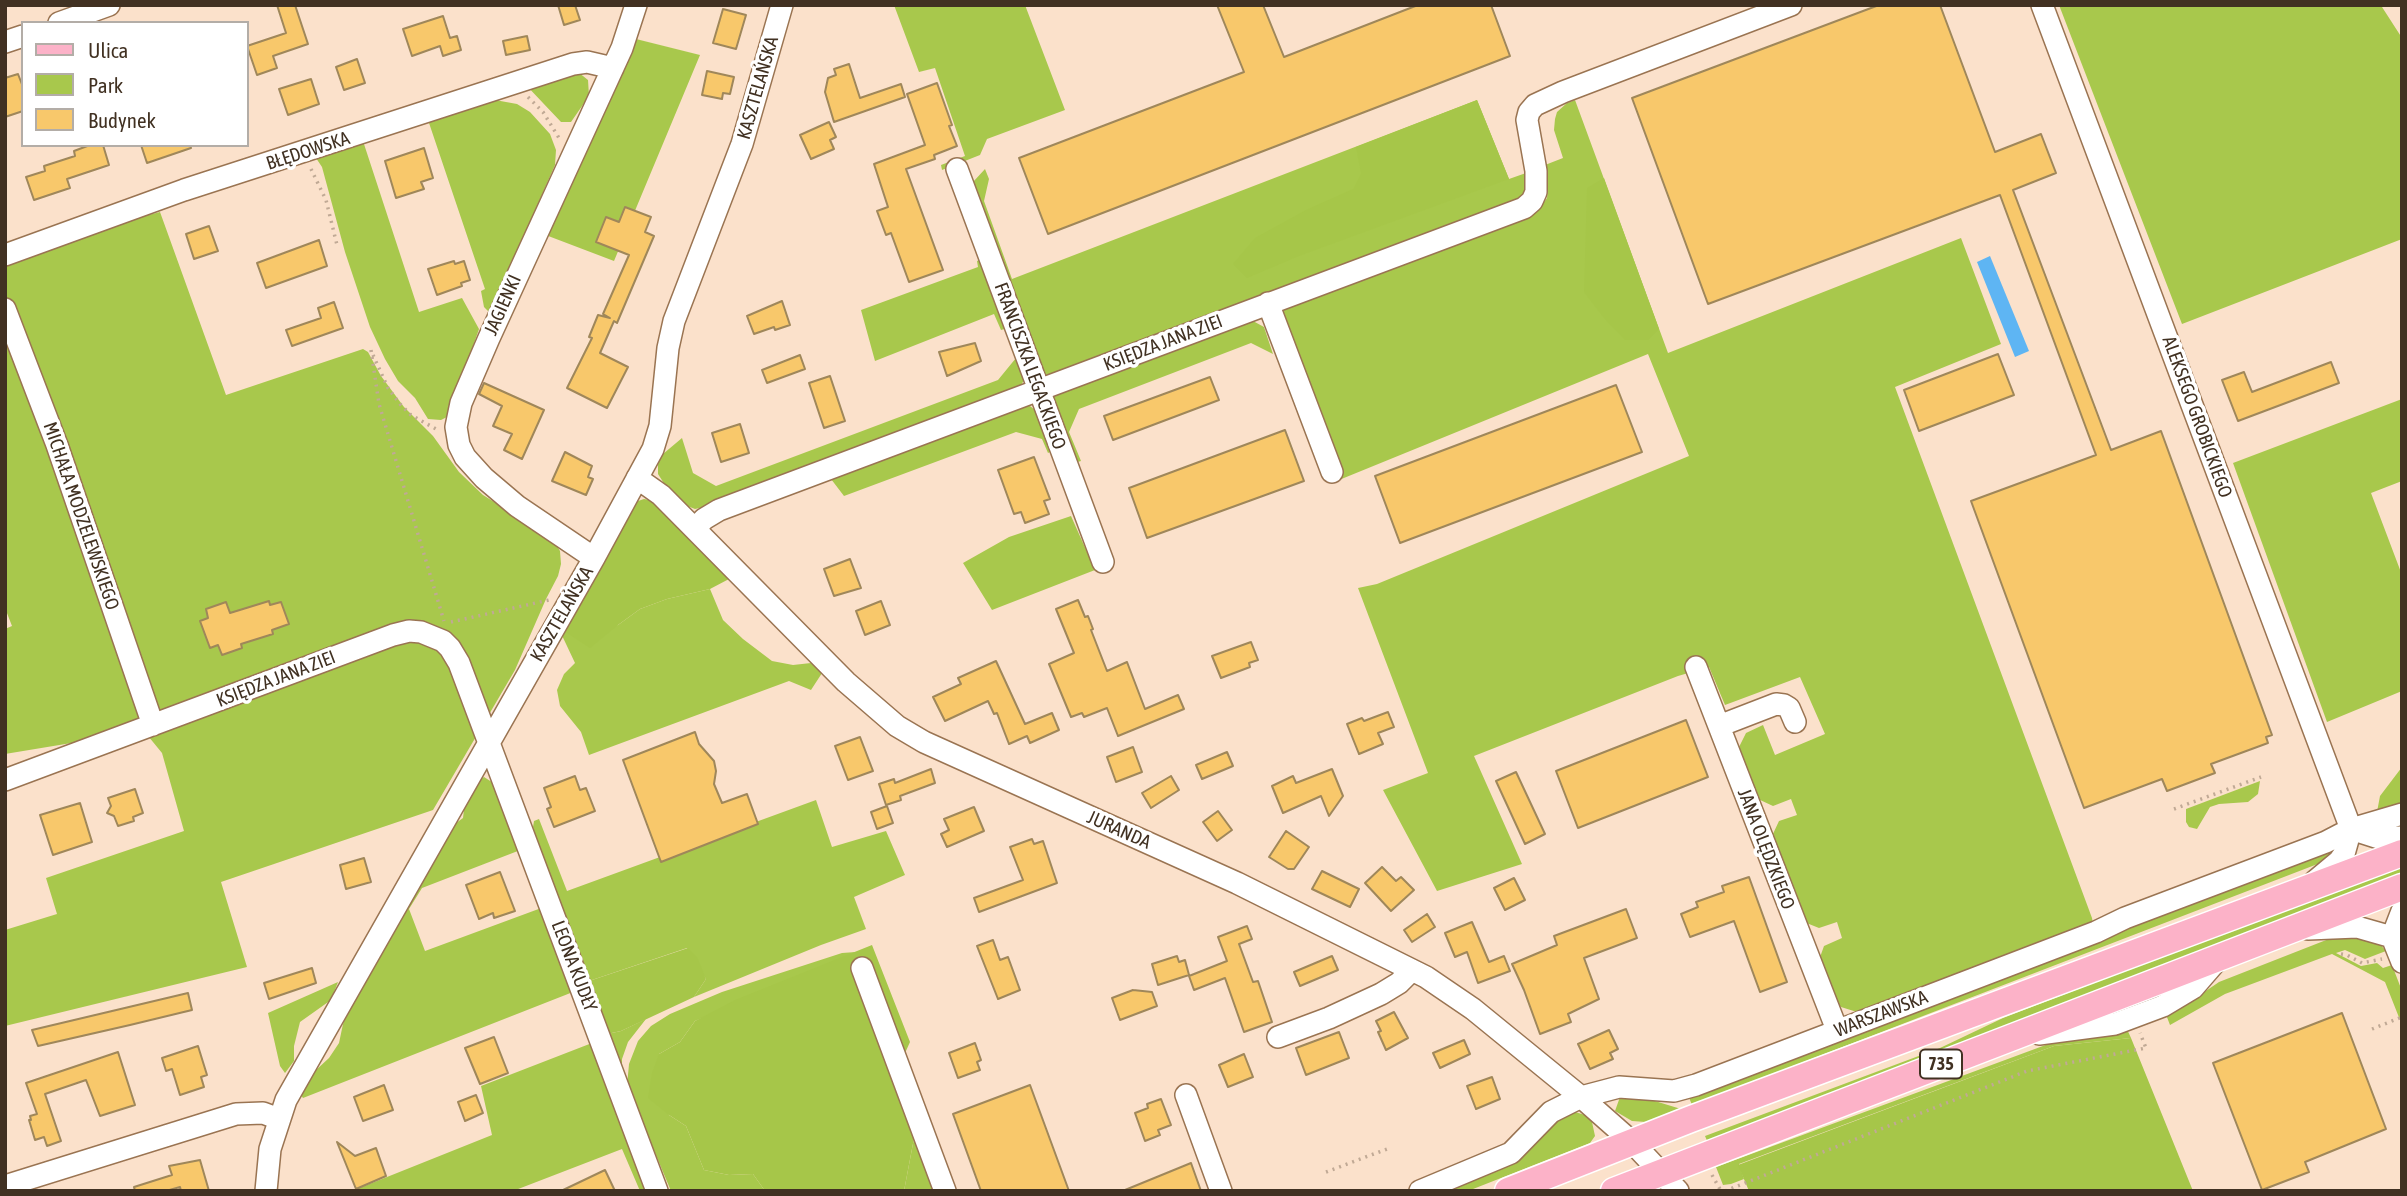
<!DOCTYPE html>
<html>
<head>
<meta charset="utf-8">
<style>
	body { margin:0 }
	#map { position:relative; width:2407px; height:1196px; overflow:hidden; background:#fbe1cb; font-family:"Asap Condensed",sans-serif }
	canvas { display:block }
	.frame { position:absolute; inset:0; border:7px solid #413122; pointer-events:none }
	.legend { position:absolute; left:21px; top:21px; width:228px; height:126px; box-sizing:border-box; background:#fff; border:2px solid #b3ada7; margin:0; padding:9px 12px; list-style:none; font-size:21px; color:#413122 }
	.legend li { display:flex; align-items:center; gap:14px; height:35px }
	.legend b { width:35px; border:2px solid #b3ada7 }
</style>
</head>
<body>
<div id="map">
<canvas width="2407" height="1196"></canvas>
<div class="frame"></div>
<ul class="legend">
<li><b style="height:9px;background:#fcb2c8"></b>Ulica</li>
<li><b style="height:19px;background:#a8c84c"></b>Park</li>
<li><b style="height:19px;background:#f8c86b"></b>Budynek</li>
</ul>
</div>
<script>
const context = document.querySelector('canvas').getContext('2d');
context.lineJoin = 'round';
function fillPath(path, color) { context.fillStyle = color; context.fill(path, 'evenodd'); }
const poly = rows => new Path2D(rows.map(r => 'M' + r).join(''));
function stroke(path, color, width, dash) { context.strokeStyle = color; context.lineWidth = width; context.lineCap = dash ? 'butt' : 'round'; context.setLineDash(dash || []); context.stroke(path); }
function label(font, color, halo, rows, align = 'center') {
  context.font = font + ' "Asap Condensed",sans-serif'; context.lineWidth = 7; context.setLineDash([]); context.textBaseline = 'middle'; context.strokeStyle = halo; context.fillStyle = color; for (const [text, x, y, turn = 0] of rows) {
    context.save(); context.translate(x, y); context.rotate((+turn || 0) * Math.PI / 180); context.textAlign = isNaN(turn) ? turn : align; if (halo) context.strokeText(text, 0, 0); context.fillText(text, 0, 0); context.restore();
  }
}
fillPath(poly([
	[894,5,1025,5,1065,110,987,139,980,155,942,170,941,165,965,156,935,68,919,72],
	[2059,5,2384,5,2382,7,2402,38,2402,239,2182,324],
	[636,39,700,55,614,261,543,234],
	[573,68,588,80,589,96,571,122,561,122,525,84],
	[495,100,517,104,530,112,550,134,556,150,555,165,490,313,484,307,481,291,485,289,427,117,477,101],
	[1477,100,1509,179,1526,173,1526,188,1522,196,1515,201,1047,379,1042,374,973,182,985,169,989,179,984,201,1012,279],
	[1575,100,1668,353,1961,238,2001,344,1895,387,2092,918,2093,924,1860,1013,1841,1007,1834,1000,1819,960,1824,946,1842,938,1837,922,1819,928,1804,922,1772,836,1779,821,1797,815,1791,799,1773,806,1758,799,1739,747,1746,733,1763,725,1775,755,1825,734,1800,677,1725,705,1709,667,1678,676,1474,756,1522,864,1437,891,1383,790,1428,773,1358,588,1377,584,1689,456,1648,354,1339,480,1279,310,1537,212,1547,198,1548,187,1545,165,1563,158,1554,130,1555,119,1557,112,1567,103],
	[363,141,419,312,462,298,479,329,449,416,441,420,428,419,415,398,398,381,385,359,370,327,345,252,322,167,314,155],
	[160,212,226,395,363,349,368,352,381,376,404,407,433,436,459,472,483,495,552,538,560,551,561,564,558,576,546,599,515,670,433,810,221,882,247,967,5,1026,5,930,57,914,46,878,184,831,162,753,144,731,5,754,5,629,12,626,5,608,5,259,76,234],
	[983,258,1008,328,1001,330,994,314,875,361,861,310,978,267,977,261],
	[1253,321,1264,327,1273,354,1251,343,1079,409,1069,432,1081,461,1074,463,1050,398,1052,393],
	[1016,358,1024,380,1019,389,704,507,695,509,682,504,667,488,658,474,658,464,663,454,682,438,693,473,716,486,998,380],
	[2402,399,2402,481,2371,493,2402,575,2402,691,2327,722,2233,463],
	[1030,406,1035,410,1052,451,1048,453,1042,439,1016,432,844,496,831,479,1020,407],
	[1071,516,1095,570,992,610,963,563,1009,537],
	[710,589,723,620,743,639,772,661,793,665,811,663,824,670,811,690,789,681,589,755,581,732,560,706,557,690,564,674,575,663,558,627,573,635,618,625,640,609,667,599],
	[2402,767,2402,804,2377,812,2380,796],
	[484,777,498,786,523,849,422,888,409,909,425,951,544,907,573,992,303,1098,300,1094,315,1071,329,1058,339,1043,343,1024,349,1009,452,826,463,818,465,801,473,785],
	[2260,781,2258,794,2248,802,2219,804,2210,807,2197,829,2189,827,2186,822,2186,809],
	[816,800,832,847,886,831,905,875,854,897,866,929,821,945,694,997,706,979,687,948,586,982,546,871,533,827,534,821,539,819,567,891],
	[2335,848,2328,860,1692,1105,1688,1095],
	[2402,864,2402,875,1708,1143,1705,1136,1940,1048,2003,1018],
	[2350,932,2379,943,2386,951,2365,959,2345,950,2336,953,2361,966,2377,963,2383,968,2392,965,2402,991,2402,1025,2385,982,2332,954,2225,994,2170,1025,2165,1012,2197,997,2219,982,2339,935],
	[856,952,695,1021,680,1042,659,1054,669,1115,686,1126,704,1170,729,1175,753,1174,765,1191,671,1191,627,1086,629,1064,638,1041,651,1026,670,1014,722,992,842,953],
	[338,982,331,1000,300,1022,294,1046,294,1061,285,1073,280,1066,268,1013],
	[646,1019,628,1042,622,1059,622,1072,607,1034,621,1031],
	[2126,1027,2131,1038,2054,1046,1739,1164,1744,1179,1731,1184,1723,1185,1716,1167,2051,1043],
	[592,1043,651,1191,640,1191,622,1149,513,1191,352,1191,492,1135,481,1086],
	[1632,1094,1681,1109,1646,1122,1632,1121,1615,1111,1620,1097],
	[1575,1112,1585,1115,1592,1122,1595,1136,1590,1143,1468,1191,1440,1191,1554,1121,1569,1113],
	[918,1117,944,1191,904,1191]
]), '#a8c84c');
fillPath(poly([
	[1477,100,1509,179,1299,256,1247,278,1233,264,1255,238,1306,210,1353,189,1361,173,1356,147],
	[1604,178,1659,329,1648,340,1625,340,1604,318,1584,292,1587,188],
	[644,499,655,501,733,572,729,579,710,589,667,599,640,609,618,625,590,648,558,627,635,502],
	[872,945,910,1042,901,1062,918,1117,904,1191,765,1191,753,1174,729,1175,704,1170,686,1126,669,1115,648,1098,652,1073,659,1054,680,1042,695,1021,735,1000],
	[688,948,697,957,706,979,694,997,621,1031,607,1034,586,982],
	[2131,1038,2193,1191,1749,1191,1738,1165,2054,1046]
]), '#a6c649');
fillPath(poly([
	[1990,256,2029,351,2015,357,1977,262]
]), '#5eb5f3');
const building = poly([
	[277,5,295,5,308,44,273,56,277,68,257,75,247,46,286,33,277,5],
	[558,5,575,5,580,20,564,25,558,5],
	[1217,5,1263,5,1284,57,1418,5,1491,5,1510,56,1048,234,1019,158,1244,72,1217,5],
	[1879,5,1940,5,1995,152,2041,134,2056,173,2013,190,2111,450,2161,431,2272,735,2266,737,2268,743,2211,764,2215,773,2167,791,2162,779,2084,808,2077,789,1971,501,2096,455,2000,195,1708,304,1632,98,1879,5],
	[723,9,746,15,736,49,713,43,723,9],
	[443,16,450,38,457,36,461,50,443,56,440,46,412,56,403,29,443,16],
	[527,36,530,50,506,55,503,41,527,36],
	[357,59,365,83,344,90,336,67,357,59],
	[849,64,860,98,901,84,905,97,834,122,825,92,828,78,836,75,834,69,849,64],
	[707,71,734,77,730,94,723,93,722,99,702,95,707,71],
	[18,74,23,87,23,111,5,117,5,78,18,74],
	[311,79,319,104,288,115,279,89,311,79],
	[937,83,952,125,949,126,957,146,934,155,935,159,906,169,943,270,909,282,891,233,886,235,877,211,888,207,874,164,925,145,907,94,937,83],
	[829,122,836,137,830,140,834,149,811,159,800,135,829,122],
	[90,145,103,145,109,165,67,179,70,188,34,200,26,177,45,171,44,166,75,156,74,151,90,145],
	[141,145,190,145,191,148,147,163,141,145],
	[424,148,433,178,421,182,424,189,396,198,385,161,424,148],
	[625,207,651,217,645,232,654,236,617,323,614,321,600,353,628,367,607,408,567,388,592,338,589,337,598,315,610,318,603,314,629,255,596,242,606,217,619,222,625,207],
	[209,226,218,251,194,259,186,234,209,226],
	[319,240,327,266,266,288,257,263,319,240],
	[454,261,455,264,464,261,470,280,461,283,462,286,437,295,428,269,454,261],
	[782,301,790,325,775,330,774,327,754,334,747,316,782,301],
	[334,302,343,328,292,346,286,330,321,318,318,308,334,302],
	[975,343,981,361,947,376,939,352,975,343],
	[1998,354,2014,395,1919,431,1904,390,1998,354],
	[800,355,805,369,767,383,762,370,800,355],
	[2331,362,2339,383,2238,421,2222,380,2244,372,2252,392,2331,362],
	[830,376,845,421,824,428,809,383,830,376],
	[1210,377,1219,400,1113,440,1104,416,1210,377],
	[484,383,544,410,522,459,504,450,512,434,493,426,502,406,479,394,484,383],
	[1616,385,1642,452,1400,543,1375,476,1616,385],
	[740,424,749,453,721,462,712,433,740,424],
	[1285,430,1304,481,1147,538,1129,488,1285,430],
	[565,452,592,466,588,477,593,479,586,495,552,481,565,452],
	[1034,457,1050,499,1044,501,1049,514,1025,523,1021,512,1014,514,998,470,1034,457],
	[850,559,861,588,834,596,824,569,850,559],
	[1078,600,1085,617,1088,616,1093,629,1091,630,1107,671,1127,662,1145,709,1178,695,1184,709,1118,736,1107,708,1084,717,1082,713,1071,717,1049,664,1074,653,1056,609,1078,600],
	[269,601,270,605,281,602,289,624,272,630,273,634,241,644,242,648,222,655,218,645,210,648,200,621,208,618,206,609,226,602,230,613,269,601],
	[881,601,890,625,865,635,856,611,881,601],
	[1251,642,1258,660,1249,663,1250,667,1221,678,1212,656,1251,642],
	[996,661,1025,724,1052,713,1059,730,1030,743,1027,736,1009,744,997,713,994,714,988,701,945,721,933,697,961,684,958,678,996,661],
	[1388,712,1394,727,1378,733,1383,744,1359,754,1347,724,1362,718,1364,721,1388,712],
	[1686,720,1708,777,1578,828,1556,771,1686,720],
	[695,732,699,744,714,761,716,771,714,784,722,803,747,794,758,824,661,862,623,760,695,732],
	[860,737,873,771,848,780,835,746,860,737],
	[1133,747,1142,772,1116,782,1107,757,1133,747],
	[1227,752,1233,766,1202,779,1196,765,1227,752],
	[931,769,935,783,900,796,901,800,886,805,879,784,894,779,895,783,931,769],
	[1332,769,1343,796,1329,816,1321,796,1283,813,1272,786,1293,776,1296,783,1332,769],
	[1516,772,1545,834,1525,844,1496,781,1516,772],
	[575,776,580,790,586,788,595,811,554,827,547,809,551,807,544,788,575,776],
	[1171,776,1179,790,1151,808,1142,793,1171,776],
	[135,789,143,813,133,817,134,821,118,826,114,816,107,813,111,806,108,798,135,789],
	[80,803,92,842,53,855,40,815,80,803],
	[887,806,893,823,877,829,871,812,887,806],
	[974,807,984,831,947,847,941,834,949,830,944,819,974,807],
	[1218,811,1232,830,1217,841,1203,822,1218,811],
	[1286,831,1309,847,1294,869,1288,869,1269,857,1286,831],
	[1032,839,1034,844,1043,841,1057,883,979,912,974,898,1023,880,1010,847,1032,839],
	[364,858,371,882,346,889,340,865,364,858],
	[1382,867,1396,881,1401,877,1414,890,1391,911,1365,883,1382,867],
	[1322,871,1359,889,1350,907,1312,889,1322,871],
	[500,872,515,911,494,918,493,913,479,919,466,885,500,872],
	[1749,877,1787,982,1760,992,1734,921,1690,937,1681,914,1698,907,1696,902,1724,892,1722,886,1749,877],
	[1514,878,1525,900,1505,910,1494,888,1514,878],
	[1626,909,1637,938,1584,958,1599,999,1568,1014,1571,1022,1540,1034,1524,990,1512,964,1557,945,1554,936,1626,909],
	[1427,914,1435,927,1412,942,1404,930,1427,914],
	[1472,922,1489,962,1504,956,1510,971,1478,983,1467,952,1455,957,1445,933,1472,922],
	[1247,926,1252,939,1239,944,1253,982,1258,981,1272,1022,1244,1032,1225,978,1194,990,1189,976,1227,961,1218,937,1247,926],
	[993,940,1000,960,1008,957,1020,990,998,999,977,946,993,940],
	[1177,956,1179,962,1185,960,1189,975,1158,985,1152,964,1177,956],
	[1332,956,1338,970,1300,986,1294,972,1332,956],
	[312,968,316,983,269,999,264,983,312,968],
	[1133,990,1152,992,1157,1006,1120,1020,1112,998,1133,990],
	[188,993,192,1010,130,1025,38,1046,32,1030,188,993],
	[1394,1012,1408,1038,1386,1050,1378,1032,1381,1031,1376,1021,1394,1012],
	[2342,1013,2386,1129,2305,1162,2309,1172,2262,1190,2213,1063,2342,1013],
	[1609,1030,1618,1049,1610,1053,1613,1059,1590,1069,1578,1044,1609,1030],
	[1339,1032,1349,1058,1306,1075,1296,1048,1339,1032],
	[494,1037,508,1073,480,1084,465,1048,494,1037],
	[1464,1040,1470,1054,1440,1068,1433,1053,1464,1040],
	[975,1043,981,1060,977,1062,980,1070,958,1078,949,1053,975,1043],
	[198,1046,207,1075,201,1077,204,1087,180,1095,172,1069,166,1071,162,1058,198,1046],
	[118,1052,135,1105,100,1116,86,1080,45,1094,61,1141,47,1146,44,1137,35,1140,29,1120,31,1120,30,1116,37,1114,26,1083,118,1052],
	[1244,1054,1253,1077,1228,1087,1219,1065,1244,1054],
	[1492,1077,1500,1099,1476,1109,1467,1086,1492,1077],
	[384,1085,393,1110,363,1121,354,1097,384,1085],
	[1030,1085,1069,1191,981,1191,953,1114,1030,1085],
	[476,1095,483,1113,465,1121,458,1102,476,1095],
	[1161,1099,1171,1125,1158,1130,1160,1135,1145,1141,1135,1113,1148,1108,1147,1104,1161,1099],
	[337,1142,355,1156,376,1148,386,1176,356,1189,337,1142],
	[200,1160,209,1191,181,1191,180,1187,166,1191,135,1191,134,1187,172,1175,169,1166,200,1160],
	[1191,1163,1201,1191,1125,1191,1125,1190,1191,1163],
	[605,1170,615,1191,561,1191,605,1170]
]);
fillPath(building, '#f8c86b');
stroke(building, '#9f875a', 2);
const minor = poly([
	[2042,5,2351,829,2344,854,2339,861,2315,881],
	[59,23,109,5],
	[5,42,23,36],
	[957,169,1103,562],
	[5,255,184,190,573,64,587,62,613,68],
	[1268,303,1332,472],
	[5,309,57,445,153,725],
	[637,478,661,495,846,682,897,726,924,742,1237,883,1426,977,1473,1009,1581,1097,1632,1142,1678,1191],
	[695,529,704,519,719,510,1524,208,1532,201,1536,192,1536,171,1527,120,1529,112,1535,105,1563,92,1791,5],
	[594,558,517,506,484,478,465,457,459,445,456,427,461,403,489,338,622,48,636,5],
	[1696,667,1837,1030],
	[1719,726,1776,704,1784,705,1789,708,1795,722],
	[5,780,393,635,409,631,421,632,443,641,450,648,459,663,657,1191],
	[2351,829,2379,838,2402,837],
	[2308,929,2357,927,2392,937],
	[2392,937,2402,911],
	[2392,937,2402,962],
	[862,968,945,1191],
	[2039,1034,2115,1024,2163,1006,2193,988,2219,958],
	[1278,1037,1329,1018,1381,994,1399,983,1412,970],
	[1186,1095,1221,1191],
	[5,1186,236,1114,263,1113,279,1119],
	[266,1191,270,1149,286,1100,594,558,653,449,660,426,668,348,674,321,742,144,782,5],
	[1420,1191,1511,1153,1551,1112,1581,1097,1619,1087,1674,1091,1696,1085,2096,932,2125,918,2326,842,2351,829,2402,814]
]);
const major = poly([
	[1508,1191,1691,1119,2402,853],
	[1614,1191,2402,887]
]);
stroke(minor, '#9a7452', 24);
stroke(major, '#fff', 29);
stroke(poly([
	[528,97,543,112,559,138],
	[311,169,326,200,337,245],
	[371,350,379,404,444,621],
	[373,355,388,388,400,404,411,415,436,429],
	[451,622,549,600],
	[2174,809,2261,777],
	[2341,954,2347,955,2362,963,2382,959],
	[2372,1029,2402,1017],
	[1326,1172,1387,1149],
	[1712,1175,1721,1191],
	[1725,1191,2027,1071,2146,1048,2140,1033]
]), '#c0a995', 3.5, [2, 5]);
stroke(minor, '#fff', 21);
stroke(major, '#fcb2c8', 26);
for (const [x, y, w] of [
	[1941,1064,42]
]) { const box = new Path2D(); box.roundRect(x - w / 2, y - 14.5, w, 29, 5); context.fillStyle = '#fff'; context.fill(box); stroke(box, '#413122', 2); }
label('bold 18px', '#413122', null, [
	["735",1941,1064]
]);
label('19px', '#413122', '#fff', [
	["KASZTELAŃSKA",758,88,-74],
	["BŁĘDOWSKA",308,151,-18],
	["JAGIENKI",503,305,-66],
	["KSIĘDZA JANA ZIEI",1163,343,-21],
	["FRANCISZKA LEGACKIEGO",1030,366,70],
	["ALEKSEGO GROBICKIEGO",2197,417,70],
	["MICHAŁA MODZELEWSKIEGO",81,516,71],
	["KASZTELAŃSKA",562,614,-60],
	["KSIĘDZA JANA ZIEI",276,679,-21],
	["JURANDA",1119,830,24],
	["JANA OLĘDZKIEGO",1766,849,69],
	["LEONA KUDŁY",574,966,69],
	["WARSZAWSKA",1881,1014,-21]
]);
</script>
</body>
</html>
